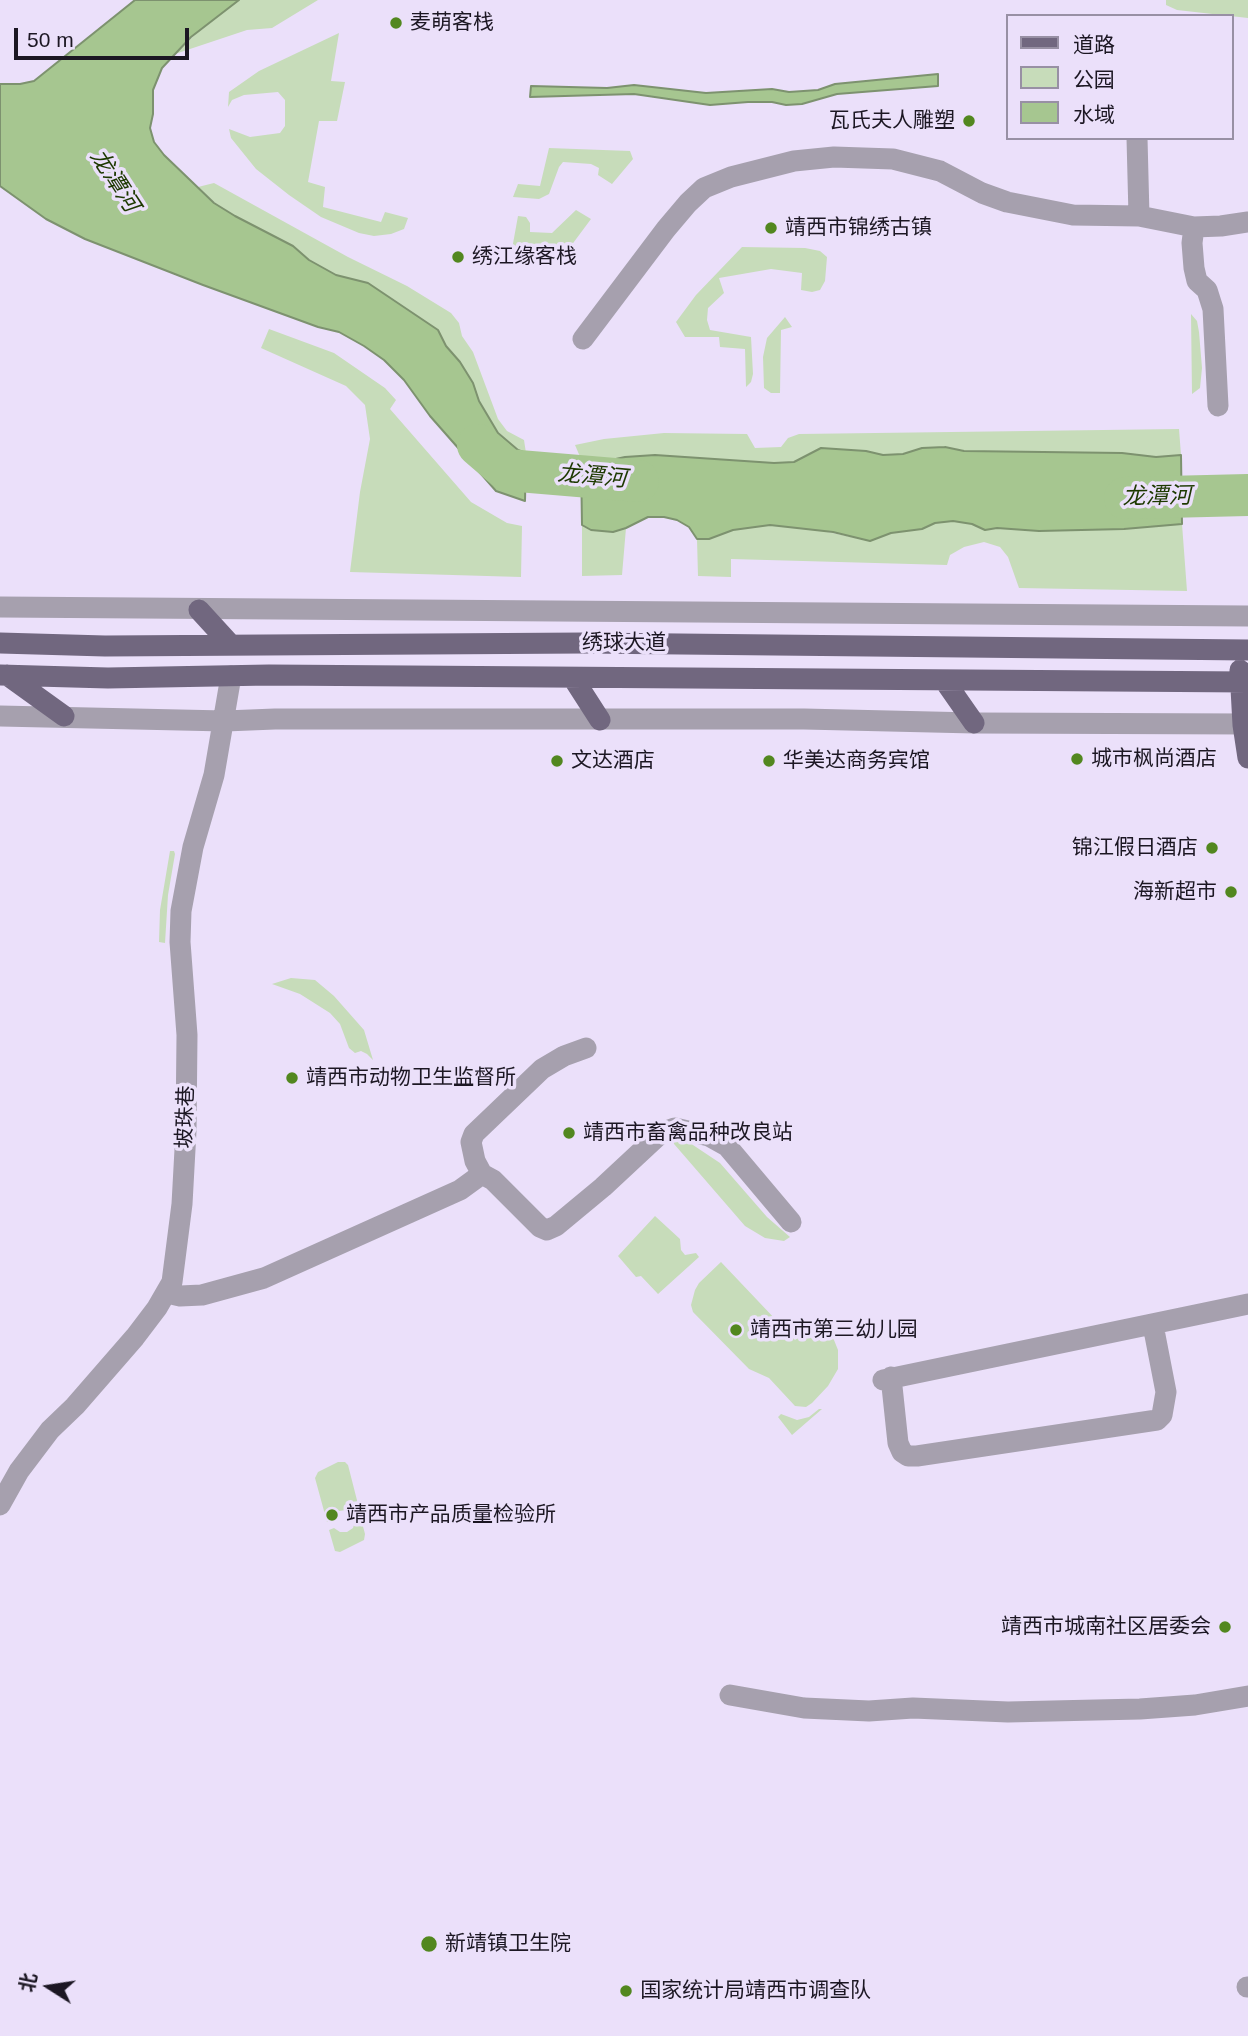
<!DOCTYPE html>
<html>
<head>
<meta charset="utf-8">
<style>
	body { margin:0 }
	#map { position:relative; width:1248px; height:2036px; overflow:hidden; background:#ebe0fa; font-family:Helvetica,"Noto Sans SC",sans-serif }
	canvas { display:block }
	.legend { position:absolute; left:1006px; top:14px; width:228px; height:126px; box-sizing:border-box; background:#ebe0fa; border:2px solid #9890a4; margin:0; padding:9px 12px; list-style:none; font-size:21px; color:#1c1723 }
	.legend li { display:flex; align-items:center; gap:14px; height:35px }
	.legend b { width:35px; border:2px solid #9890a4 }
	.north { position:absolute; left:14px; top:1952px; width:70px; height:70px; -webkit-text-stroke:5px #ebe0fa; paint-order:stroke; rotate:282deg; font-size:19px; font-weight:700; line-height:28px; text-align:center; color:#1c1723 }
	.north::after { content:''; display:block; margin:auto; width:24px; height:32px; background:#1c1723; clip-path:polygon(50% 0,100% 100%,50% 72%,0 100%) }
	.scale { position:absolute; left:14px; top:28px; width:175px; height:32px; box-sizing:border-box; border:4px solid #1c1723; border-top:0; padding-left:9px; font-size:21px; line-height:24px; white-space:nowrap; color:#1c1723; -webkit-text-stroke:5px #ebe0fa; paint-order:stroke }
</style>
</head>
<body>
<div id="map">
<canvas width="1248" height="2036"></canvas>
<ul class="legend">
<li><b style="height:9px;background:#71677f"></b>道路</li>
<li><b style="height:19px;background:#c7dcba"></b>公园</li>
<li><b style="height:19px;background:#a6c690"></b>水域</li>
</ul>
<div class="north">北</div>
<div class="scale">50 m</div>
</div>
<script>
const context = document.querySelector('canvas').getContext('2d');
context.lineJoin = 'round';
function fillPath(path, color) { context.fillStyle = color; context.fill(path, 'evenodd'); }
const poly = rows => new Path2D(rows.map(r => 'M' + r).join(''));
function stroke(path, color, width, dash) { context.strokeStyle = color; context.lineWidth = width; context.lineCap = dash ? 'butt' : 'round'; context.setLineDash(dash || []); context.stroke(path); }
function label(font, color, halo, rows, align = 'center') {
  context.font = font + ' Helvetica,"Noto Sans SC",sans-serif'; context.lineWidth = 7; context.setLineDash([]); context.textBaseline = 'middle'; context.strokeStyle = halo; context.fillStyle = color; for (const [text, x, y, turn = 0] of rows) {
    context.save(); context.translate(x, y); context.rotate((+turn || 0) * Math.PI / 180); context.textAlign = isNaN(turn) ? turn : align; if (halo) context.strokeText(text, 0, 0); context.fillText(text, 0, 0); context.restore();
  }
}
fillPath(poly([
	[239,0,318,0,272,28,247,30,175,54,206,24],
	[1166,0,1248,0,1248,18,1177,10,1166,5],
	[339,33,331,81,345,82,337,121,319,121,308,182,325,187,323,207,381,222,385,212,408,218,404,229,391,234,374,236,359,233,321,217,289,195,256,169,231,138,229,129,250,137,280,133,285,126,285,100,278,92,244,95,232,100,228,107,229,92,259,71],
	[549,148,630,151,633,159,612,184,598,175,599,168,591,164,563,162,559,167,549,194,539,199,513,197,518,184,540,186],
	[214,183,348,257,407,286,451,313,459,323,462,336,473,352,498,419,507,431,524,440,526,453,518,450,498,433,479,401,473,383,460,362,446,346,438,330,368,283,336,275,309,260,293,246,235,216,215,203,198,187],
	[576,210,591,219,562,258,512,249,518,216,526,217,530,223,530,232,552,233],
	[742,247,805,248,820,251,827,257,825,281,820,290,812,292,801,290,802,273,771,269,719,278,724,293,708,308,707,320,710,330,751,337,753,374,751,382,746,387,745,349,720,347,719,337,685,337,676,322,696,295],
	[1191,314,1197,321,1199,332,1202,368,1200,388,1192,394],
	[785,317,792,327,781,330,780,393,771,393,764,388,763,357,767,338],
	[269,329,334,353,385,388,396,400,390,409,471,502,507,523,522,526,521,577,350,572,360,492,370,439,365,405,346,386,261,348],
	[1179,429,1181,455,1156,457,1122,453,964,451,945,447,922,448,903,454,883,455,866,451,821,448,794,462,774,463,674,456,625,457,611,460,581,459,575,445,604,439,664,433,747,434,755,448,781,447,788,438,799,434],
	[953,521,972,524,985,530,997,528,1039,531,1124,529,1182,524,1187,591,1019,588,1008,557,1000,547,984,542,964,547,950,555,947,565,731,559,731,577,698,576,697,539,709,539,733,530,770,525,809,528,870,541,891,533,922,529,935,523],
	[582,525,591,530,613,532,626,528,622,575,582,576],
	[170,851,174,851,175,854,168,895,165,943,159,942,160,910],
	[291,978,315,980,334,996,364,1030,373,1060,367,1054,361,1051,355,1053,349,1048,340,1024,330,1013,300,994,272,984],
	[668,1137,687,1141,720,1163,767,1217,790,1237,784,1241,765,1238,745,1226],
	[655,1216,680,1239,681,1250,685,1255,696,1253,699,1257,658,1294,641,1276,636,1277,618,1256],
	[721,1262,795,1340,813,1327,825,1328,832,1335,838,1350,838,1369,828,1386,812,1403,806,1407,795,1406,769,1378,749,1369,693,1312,691,1305,695,1290,699,1283],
	[819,1409,822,1409,792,1435,778,1417,781,1414,797,1420,809,1417],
	[338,1462,345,1462,348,1465,360,1512,353,1514,346,1510,339,1511,332,1520,327,1522,315,1478,318,1472],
	[361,1519,365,1534,364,1540,340,1552,335,1551,329,1530,334,1528,340,1532,347,1532,353,1528,355,1521]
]), '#c7dcba');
const water = poly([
	[135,0,239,0,191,37,162,68,153,90,153,114,150,128,154,142,164,155,214,203,235,216,293,246,309,260,336,275,368,283,438,330,446,346,460,362,473,383,479,401,498,433,518,450,526,453,525,501,496,491,430,416,404,380,384,360,364,346,339,332,318,327,203,285,85,239,46,219,0,186,0,84,20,84,34,81,135,0],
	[938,74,938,86,837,94,802,104,786,105,772,102,748,102,710,105,634,94,530,97,531,86,607,88,634,85,706,93,772,89,789,92,818,90,835,84,938,74],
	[945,447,964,451,1122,453,1156,457,1181,455,1182,524,1124,529,1039,531,997,528,985,530,972,524,953,521,935,523,922,529,891,533,870,541,833,532,770,525,733,530,709,539,697,539,689,527,677,520,664,517,648,517,626,528,613,532,591,530,582,525,581,459,611,460,625,457,655,455,774,463,794,462,821,448,866,451,883,455,903,454,922,448,945,447]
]);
fillPath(water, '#a6c690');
stroke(water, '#7d926f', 2);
stroke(poly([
	[478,445,507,470,638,481],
	[1125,498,1248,495]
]), '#a6c690', 42);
stroke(poly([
	[1137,138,1139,216],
	[1194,227,1192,243,1194,268,1197,281,1207,290,1213,309,1218,406],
	[583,339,666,229,688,203,704,188,731,177,794,161,834,157,893,159,940,171,982,193,1007,202,1073,215,1139,216,1194,227,1221,226,1248,222],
	[0,607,1248,616],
	[0,716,225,721,275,719,804,719,974,723,1248,724],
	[482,1174,493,1180,540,1227,547,1230,556,1226,603,1187,661,1133,675,1128,709,1136,727,1146,791,1222],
	[167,1293,180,1296,202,1295,264,1278,460,1190,482,1174,475,1161,471,1142,474,1134,542,1069,564,1056,586,1048],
	[891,1377,898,1443,902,1452,908,1456,917,1456,1157,1420,1162,1415,1166,1392,1153,1325],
	[883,1380,1248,1304],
	[0,1505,19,1471,50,1430,75,1406,135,1337,157,1308,172,1282,182,1204,186,1131,187,1035,180,942,181,911,193,847,214,775,231,676],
	[730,1695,804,1708,869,1711,913,1708,1008,1712,1140,1709,1195,1705,1248,1696],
	[1247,1987,1248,1987]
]), '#a6a0ae', 21);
stroke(poly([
	[199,610,231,645],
	[0,643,105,646,585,643,1248,650],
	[1240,670,1243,725,1248,758],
	[0,675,108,678,269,675,1248,682],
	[7,675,64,716],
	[573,678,600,720],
	[944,680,974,723]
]), '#71677f', 21);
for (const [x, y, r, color] of [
	[396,23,7,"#52871f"],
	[969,121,7,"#52871f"],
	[771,228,7,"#52871f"],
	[458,257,7,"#52871f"],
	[1077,759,7,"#52871f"],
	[557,761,7,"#52871f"],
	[769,761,7,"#52871f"],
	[1212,848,7,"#52871f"],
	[1231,892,7,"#52871f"],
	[292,1078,7,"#52871f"],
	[569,1133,7,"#52871f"],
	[736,1330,7,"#52871f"],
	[332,1515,7,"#52871f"],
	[1225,1627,7,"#52871f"],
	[429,1944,9,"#52871f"],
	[626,1991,7,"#52871f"]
]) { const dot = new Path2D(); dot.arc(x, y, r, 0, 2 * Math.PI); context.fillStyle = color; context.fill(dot); stroke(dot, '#ebe0fa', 2.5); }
label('21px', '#1c1723', '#ebe0fa', [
	["麦萌客栈",410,23],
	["瓦氏夫人雕塑",955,121,"right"],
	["靖西市锦绣古镇",785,228],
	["绣江缘客栈",472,257],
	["城市枫尚酒店",1091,759],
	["文达酒店",571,761],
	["华美达商务宾馆",783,761],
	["锦江假日酒店",1198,848,"right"],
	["海新超市",1217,892,"right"],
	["靖西市动物卫生监督所",306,1078],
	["靖西市畜禽品种改良站",583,1133],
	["靖西市第三幼儿园",750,1330],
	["靖西市产品质量检验所",346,1515],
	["靖西市城南社区居委会",1211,1627,"right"],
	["新靖镇卫生院",445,1944],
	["国家统计局靖西市调查队",640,1991]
], 'left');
label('21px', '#1c1723', '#ebe0fa', [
	["绣球大道",624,643],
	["坡珠巷",186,1117,-88]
]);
label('italic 23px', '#1d3900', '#ebe0fa', [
	["龙潭河",114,181,57],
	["龙潭河",592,477,5],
	["龙潭河",1157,497,-1]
]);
</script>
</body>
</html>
